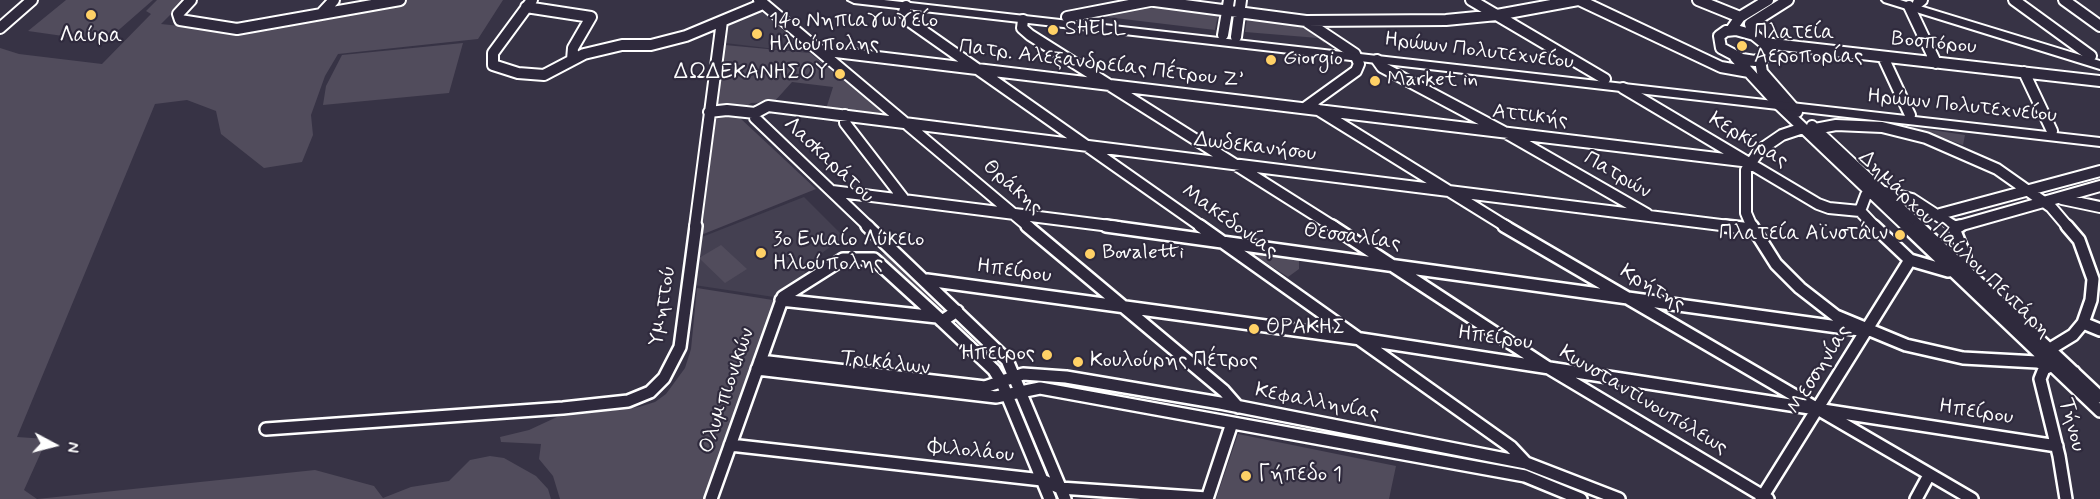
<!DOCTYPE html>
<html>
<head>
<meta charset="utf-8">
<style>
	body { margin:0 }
	#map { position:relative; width:2100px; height:499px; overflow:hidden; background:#373345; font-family:Mynerve,sans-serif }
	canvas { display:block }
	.north { position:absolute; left:24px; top:415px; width:60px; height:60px; -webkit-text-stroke:4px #2f2a3d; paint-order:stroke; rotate:97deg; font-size:16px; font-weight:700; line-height:24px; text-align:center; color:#fff }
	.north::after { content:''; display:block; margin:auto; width:21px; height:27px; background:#fff; clip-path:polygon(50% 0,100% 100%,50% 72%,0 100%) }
</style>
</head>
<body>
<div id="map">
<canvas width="2100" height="499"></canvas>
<div class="north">N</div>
</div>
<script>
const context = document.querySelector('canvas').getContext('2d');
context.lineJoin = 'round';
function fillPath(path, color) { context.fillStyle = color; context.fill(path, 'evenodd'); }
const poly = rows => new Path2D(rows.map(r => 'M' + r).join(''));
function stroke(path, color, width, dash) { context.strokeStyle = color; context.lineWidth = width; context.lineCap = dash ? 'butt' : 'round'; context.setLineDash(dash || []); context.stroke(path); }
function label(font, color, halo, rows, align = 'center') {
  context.font = font + ' Mynerve,sans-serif'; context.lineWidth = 4.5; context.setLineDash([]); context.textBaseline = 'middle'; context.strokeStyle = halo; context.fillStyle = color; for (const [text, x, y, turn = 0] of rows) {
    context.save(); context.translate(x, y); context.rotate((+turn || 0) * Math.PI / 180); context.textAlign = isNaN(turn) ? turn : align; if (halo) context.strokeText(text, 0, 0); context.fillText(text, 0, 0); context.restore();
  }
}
fillPath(poly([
	[761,11,809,53,725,43,728,24],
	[804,197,844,237,801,268,807,274,774,297,694,285,702,237]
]), '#444051');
fillPath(poly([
	[66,0,153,0,105,42,28,31],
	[157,0,185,0,161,24,238,32,405,0,503,0,478,39,338,54,325,76,311,115,313,135,302,162,264,168,221,134,216,111,187,100,155,104,17,437,47,439,24,490,37,499,315,470,374,486,383,498,411,487,449,481,470,460,490,456,504,458,536,476,548,489,551,499,0,499,0,48,19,54,102,64,151,14,146,11],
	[1152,6,1218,15,1215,30,1098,16],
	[1247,19,1301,24,1327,41,1324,43,1318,38,1245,32],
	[463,43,449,93,323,105,326,86,342,55],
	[725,45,810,53,885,114,826,109,833,87,792,82,774,102,751,103,744,108,740,118,816,189,701,235],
	[1893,124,1965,135,1963,145,1932,134],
	[721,245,747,269,725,283,699,258],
	[1246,250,1299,256,1299,269,1288,277],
	[885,253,943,305,946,312,941,313,878,257],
	[697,288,779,301,709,499,560,499,553,476,539,459,541,444,501,442,500,437,529,430,557,417,639,407,655,402,666,394,685,368,691,349],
	[958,323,961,323,1003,363,1002,367,999,368,955,327],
	[1238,434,1396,466,1389,499,1216,499]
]), '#514c5c');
const minorFar1 = poly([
	[191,0,178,14,180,20,237,29,400,0],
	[532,0,493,53,493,65,518,73,544,75,584,54,622,45,651,45,686,36,722,21],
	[759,0,1029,227],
	[1147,0,1306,21,1446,20,1497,15,1578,0],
	[1471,0,1605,79],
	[1579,0,1721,67,1749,72],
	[1698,0,1740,17],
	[2014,0,2091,56],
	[2064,0,2100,26],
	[1918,3,1922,0],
	[906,6,904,12,909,21,1202,227],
	[1909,6,1936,63],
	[526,7,591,17,573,48,572,60],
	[321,14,334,0],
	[1067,17,1150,1],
	[1023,20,1022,28,1030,35,1334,227],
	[0,28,32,0],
	[1731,30,1740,17,1768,0],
	[1736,30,1754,35,1764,43,1768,50,1765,57,1755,61,1742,59,1721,48,1719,36,1726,31,1736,30],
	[1223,35,1229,0],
	[1754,35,1750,24,1788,0],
	[1236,37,1241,0],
	[1764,43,2100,81],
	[819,50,1750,162],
	[1735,57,1780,106,1907,227],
	[1883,57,1910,115],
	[1377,60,1382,67,1504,132,1647,214],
	[1760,60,1762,72,1797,112],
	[2024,72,2052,131],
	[1623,88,1818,204,1829,208,1860,211],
	[1306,107,1356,71,1359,64,1355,54,1307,22],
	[1315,108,1507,227],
	[709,112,727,110,755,113],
	[755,113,768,106,1737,227],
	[755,113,755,118,869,227],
	[845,115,845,123,903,198],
	[1812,126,1920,227],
	[1815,129,1836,125,1882,127,1926,138,1997,169,2051,207,2068,227],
	[832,191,1118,227],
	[2062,199,2100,207],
	[1940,214,2100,171],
	[695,227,722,21,763,4],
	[1752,227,1746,213,1746,170,1760,150,1782,135,1803,128],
	[1875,227,1860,211,1866,195,1881,191,1912,199,1955,227],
	[1955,227,2100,186]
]);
const minor = poly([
	[867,226,1007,360,1065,499],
	[1027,226,1224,391,1238,407],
	[1106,226,1867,331],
	[1200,226,1511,447,1526,463],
	[1332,226,1547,367,1768,499],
	[1504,226,1972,499],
	[1725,226,1752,229],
	[1752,226,1776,264,1800,288,1836,316,1906,345,1963,358,2037,362,2074,372],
	[1874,226,1910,260,1948,271,1961,266,1965,256,1953,226],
	[1906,226,2100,411],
	[1918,226,2100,397],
	[1955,227,1960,226],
	[927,280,1361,339,2057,446],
	[781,300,937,317],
	[957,311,942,321,994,370,1002,383,1050,499],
	[2083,323,2100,330],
	[2050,349,2073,335,2083,323,2091,300,2093,279,2079,240,2067,226],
	[760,361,985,387,1023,374,1066,377,1220,403,1526,463,1619,499],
	[2051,366,2044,369,2040,379,2059,456,2066,499],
	[757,369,996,397,1040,388,1525,476,1581,499],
	[266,429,563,408,628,401,650,392,664,378,680,347,696,226],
	[730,445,1042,480,1060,488,1207,498],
	[711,499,783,297,843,259,874,259,942,321],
	[1207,499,1232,423],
	[1761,499,1910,260],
	[1916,499,1929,475]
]);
const major = poly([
	[848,0,884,0,2100,138,2100,146,854,3,848,0],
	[1882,0,1900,0,2100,61,2100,69,1884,2,1882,0]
]);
stroke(minorFar1, '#fff', 14);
stroke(minor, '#fff', 16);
stroke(major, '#fff', 4);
stroke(minorFar1, '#2f2a3d', 10);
stroke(minor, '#2f2a3d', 11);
fillPath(major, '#2f2a3d');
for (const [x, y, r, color] of [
	[91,15,6,"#ffd166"],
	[1053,30,6,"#ffd166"],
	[757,34,6,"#ffd166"],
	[1742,46,6,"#ffd166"],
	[1271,60,6,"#ffd166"],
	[840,74,6,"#ffd166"],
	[1375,81,6,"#ffd166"],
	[1900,235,6,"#ffd166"],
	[761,253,6,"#ffd166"],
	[1090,254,6,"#ffd166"],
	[1254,329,6,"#ffd166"],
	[1047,355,6,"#ffd166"],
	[1078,362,6,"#ffd166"],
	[1246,476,6,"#ffd166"]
]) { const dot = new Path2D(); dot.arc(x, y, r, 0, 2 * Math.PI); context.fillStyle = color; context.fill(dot); stroke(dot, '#2f2a3d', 2); }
label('21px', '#fff', '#2f2a3d', [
	["14ο Νηπιαγωγείο",769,22],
	["Ηλιούπολης",769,46],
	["SHELL",1065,30],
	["Πλατεία",1754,34],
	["Αεροπορίας",1754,58],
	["Λαύρα",91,37,"center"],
	["Giorgio",1283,60],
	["ΔΩΔΕΚΑΝΗΣΟΥ",828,74,"right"],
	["Market in",1387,81],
	["Πλατεία Αϊνστάιν",1888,235,"right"],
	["3ο Ενιαίο Λύκειο",773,241],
	["Ηλιούπολης",773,265],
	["Bovaletti",1102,254],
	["ΘΡΑΚΗΣ",1266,329],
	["Ήπειρος",1035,355,"right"],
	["Κουλούρης Πέτρος",1090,362],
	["Γήπεδο 1",1258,476]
], 'left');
label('21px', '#fff', '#2f2a3d', [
	["Βοσπόρου",1934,44,6],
	["Ηρώων Πολυτεχνείου",1479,52,7],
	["Πατρ. Αλεξανδρείας Πέτρου Ζ’",1101,65,7],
	["Ηρώων Πολυτεχνείου",1962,107,6],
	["Αττικής",1530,117,7],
	["Κερκύρας",1748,141,31],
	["Δωδεκανήσου",1255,148,7],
	["Λασκαράτου",828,161,43],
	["Πατρών",1617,176,30],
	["Θράκης",1012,188,41],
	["Μακεδονίας",1229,222,35],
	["Θεσσαλίας",1352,238,8],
	["Δημάρχου Παύλου Πεντάρη",1954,245,44],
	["Ηπείρου",1014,272,8],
	["Κρήτης",1652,289,31],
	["Υμηττού",664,306,-81],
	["Ηπείρου",1495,339,8],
	["Τρικάλων",885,364,7],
	["Μεσσηνίας",1820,370,-58],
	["Ολυμπιονικών",728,391,-71],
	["Κωνσταντινουπόλεως",1643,401,31],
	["Κεφαλληνίας",1317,403,11],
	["Ηπείρου",1976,413,9],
	["Τήνου",2071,425,76],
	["Φιλολάου",971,452,6]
]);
</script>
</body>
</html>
